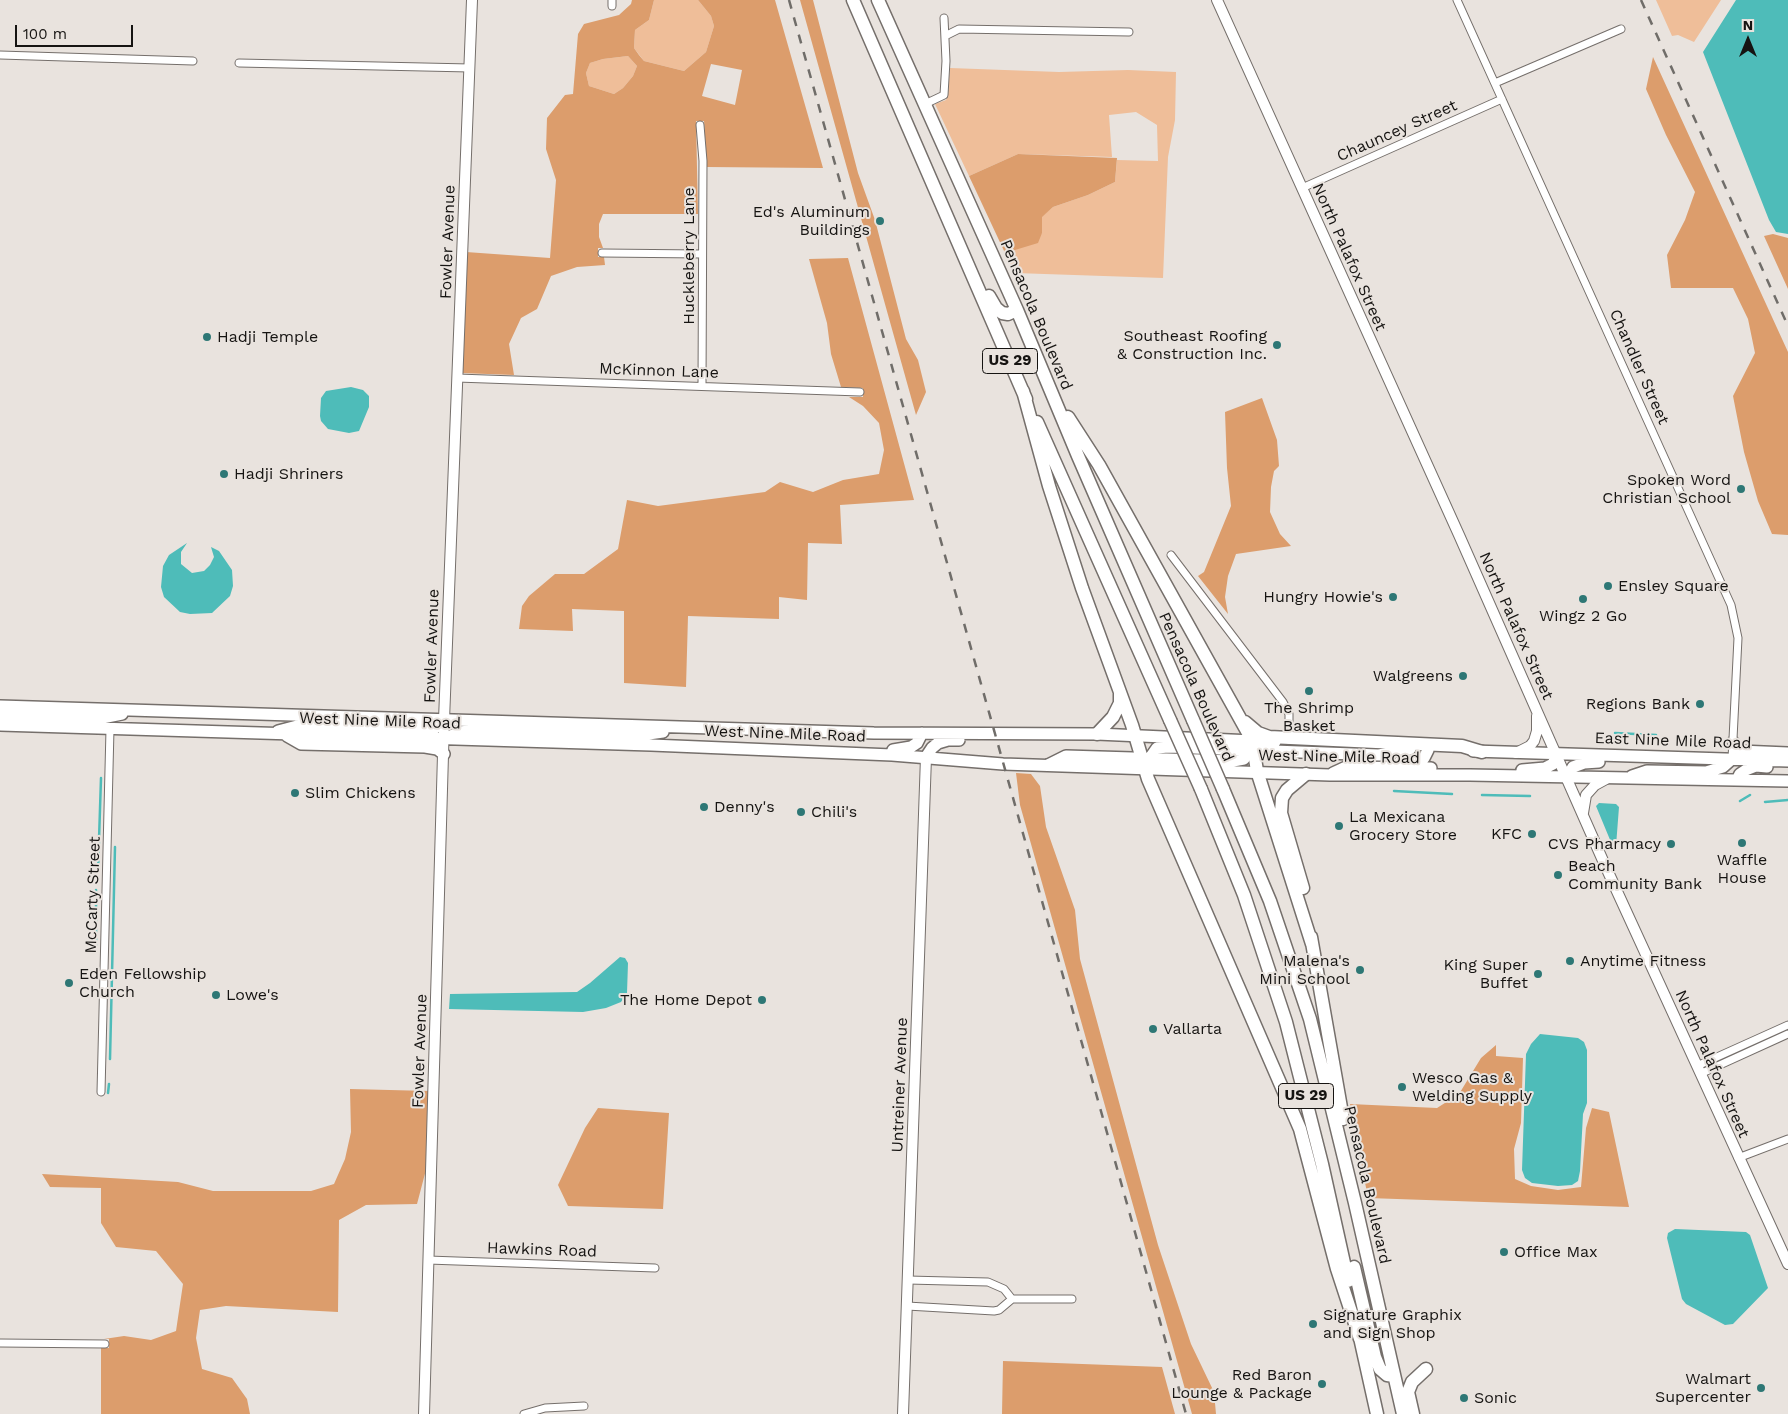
<!DOCTYPE html>
<html>
<head>
<meta charset="utf-8">
<style>
	body { margin:0 }
	#map { position:relative; width:1788px; height:1414px; overflow:hidden; background:#e9e3de; font-family:"Work Sans",sans-serif }
	canvas { display:block }
	.north { position:absolute; left:1723px; top:15px; width:50px; height:50px; -webkit-text-stroke:4px #e9e3de; paint-order:stroke; rotate:0deg; font-size:14px; font-weight:700; line-height:20px; text-align:center; color:#161412 }
	.north::after { content:''; display:block; margin:auto; width:18px; height:22px; background:#161412; clip-path:polygon(50% 0,100% 100%,50% 72%,0 100%) }
	.scale { position:absolute; left:15px; top:25px; width:118px; height:22px; box-sizing:border-box; border:2px solid #161412; border-top:0; padding-left:6px; font-size:15px; line-height:18px; white-space:nowrap; color:#161412; -webkit-text-stroke:4px #e9e3de; paint-order:stroke }
</style>
</head>
<body>
<div id="map">
<canvas width="1788" height="1414"></canvas>
<div class="north">N</div>
<div class="scale">100 m</div>
</div>
<script>
const context = document.querySelector('canvas').getContext('2d');
context.lineJoin = 'round';
function fillPath(path, color) { context.fillStyle = color; context.fill(path, 'evenodd'); }
const poly = rows => new Path2D(rows.map(r => 'M' + r).join(''));
function stroke(path, color, width, dash) { context.strokeStyle = color; context.lineWidth = width; context.lineCap = dash ? 'butt' : 'round'; context.setLineDash(dash || []); context.stroke(path); }
function label(font, color, halo, rows, align = 'center') {
  context.font = font + ' "Work Sans",sans-serif'; context.lineWidth = 4; context.setLineDash([]); context.textBaseline = 'middle'; context.strokeStyle = halo; context.fillStyle = color; for (const [text, x, y, turn = 0] of rows) {
    context.save(); context.translate(x, y); context.rotate((+turn || 0) * Math.PI / 180); context.textAlign = isNaN(turn) ? turn : align; if (halo) context.strokeText(text, 0, 0); context.fillText(text, 0, 0); context.restore();
  }
}
fillPath(poly([
	[654,0,698,0,711,16,714,26,706,52,684,71,644,61,634,48,635,30,649,20],
	[1656,0,1721,0,1694,42,1678,35,1672,36],
	[628,56,637,66,633,76,623,88,614,94,589,86,586,73,590,63,603,59],
	[950,68,1059,72,1128,70,1176,72,1175,120,1168,157,1163,278,1015,273,1005,253,1042,233,1041,217,1053,207,1088,195,1115,182,1117,160,1158,161,1157,125,1136,112,1109,115,1112,157,1018,154,969,176,935,104,946,100,948,95]
]), '#efbe99');
fillPath(poly([
	[632,0,654,0,649,20,635,30,634,48,639,55,644,61,684,71,706,52,714,26,711,16,698,0,775,0,823,168,707,167,704,121,696,121,698,214,603,214,599,224,599,237,603,248,598,248,598,257,604,257,605,265,577,267,551,276,537,309,521,318,509,344,514,375,461,373,466,252,550,258,556,180,546,149,547,118,565,95,573,94,578,34,584,24,619,15,631,4],
	[628,56,637,66,633,76,623,88,614,94,589,86,586,73,590,63,603,59],
	[711,64,742,70,735,105,702,96],
	[800,0,813,0,858,173,875,220,906,339,918,360,926,392,916,415],
	[1653,57,1788,352,1788,535,1772,534,1758,501,1744,452,1733,396,1755,353,1748,319,1733,288,1671,288,1667,255,1685,220,1695,192,1666,135,1646,89],
	[1018,154,1117,158,1115,182,1088,195,1053,207,1042,217,1042,233,1038,243,1005,253,969,176],
	[1773,234,1788,238,1788,289,1764,236],
	[848,258,914,500,840,505,842,544,808,543,807,600,779,597,779,619,688,616,686,687,624,683,624,611,572,609,573,631,519,629,522,606,529,596,555,574,584,574,618,549,627,500,658,506,765,492,780,482,813,492,843,480,879,474,884,450,879,423,863,406,849,397,863,397,863,388,841,387,831,354,827,323,809,259],
	[1262,398,1277,440,1279,466,1274,471,1271,487,1270,512,1280,534,1291,546,1236,554,1228,576,1225,597,1228,614,1198,576,1204,572,1231,506,1227,468,1225,412],
	[1016,773,1031,774,1040,786,1046,827,1075,910,1080,959,1158,1245,1191,1344,1214,1392,1216,1414,1192,1414,1020,805],
	[1496,1045,1496,1056,1523,1058,1521,1123,1514,1149,1515,1179,1531,1186,1558,1190,1581,1187,1586,1128,1592,1108,1609,1112,1629,1207,1368,1198,1350,1104,1437,1108,1459,1094,1481,1058],
	[350,1089,429,1091,427,1166,417,1204,366,1205,339,1220,338,1312,226,1306,200,1310,196,1338,202,1369,232,1378,247,1399,250,1414,101,1414,101,1348,109,1348,109,1339,104,1339,124,1336,151,1340,176,1331,183,1284,156,1251,116,1247,101,1223,101,1188,50,1187,42,1174,178,1182,213,1191,311,1191,334,1184,345,1159,351,1132],
	[598,1108,669,1113,663,1209,568,1206,558,1185,585,1128],
	[1003,1361,1162,1367,1175,1414,1002,1414]
]), '#dc9d6c');
fillPath(poly([
	[1736,0,1788,0,1788,234,1776,232,1769,220,1703,52],
	[351,387,363,390,369,396,369,407,359,431,349,433,328,429,321,421,320,416,321,398,326,391],
	[187,543,181,552,181,564,192,573,204,571,210,565,214,557,211,547,219,551,232,570,233,586,230,596,212,613,190,614,180,612,164,597,161,587,163,566,169,555],
	[1599,803,1616,804,1619,807,1616,846,1613,847,1596,806],
	[620,957,625,958,628,963,627,993,621,1002,606,1008,583,1012,449,1009,450,994,577,992,590,983],
	[1540,1034,1578,1038,1584,1042,1587,1050,1587,1103,1583,1114,1580,1171,1578,1181,1572,1185,1558,1186,1532,1183,1525,1178,1522,1170,1526,1054,1531,1044],
	[1675,1229,1746,1232,1750,1235,1768,1288,1733,1324,1725,1325,1686,1304,1682,1299,1667,1238,1668,1233]
]), '#4ebcb9');
stroke(poly([
	[1615,733,1656,735],
	[1394,791,1452,794],
	[1482,795,1530,796],
	[1740,801,1750,795],
	[1765,802,1788,800],
	[98,871,101,778],
	[96,946,96,890],
	[110,1059,115,847],
	[108,1093,109,1084]
]), '#4ebcb9', 2.5);
const street = poly([
	[1457,0,1731,605,1738,638,1732,759],
	[612,6,612,0],
	[945,36,959,29,1129,32],
	[0,55,193,61],
	[239,63,470,68],
	[1495,83,1621,29],
	[925,104,944,95,946,61,944,18],
	[700,125,703,161,702,386],
	[1302,188,1502,99],
	[602,253,702,254],
	[457,378,860,392],
	[1171,555,1283,702,1289,714,1289,740],
	[1697,1066,1788,1025],
	[1700,1074,1788,1034],
	[101,1092,110,729],
	[1738,1158,1788,1139],
	[428,1260,655,1268],
	[908,1280,988,1282,1004,1289,1012,1299],
	[907,1306,994,1311,999,1310,1012,1299,1072,1299],
	[0,1343,105,1344],
	[524,1414,545,1408,584,1406]
]);
const secondary = poly([
	[1217,0,1459,535,1604,863,1788,1264],
	[1516,753,1530,746,1534,741,1537,731,1537,716],
	[1583,813,1586,795,1595,785,1606,779],
	[424,1414,444,720,472,0],
	[903,1414,926,757]
]);
const primary = poly([
	[0,706,874,733,1097,734,1275,742],
	[0,715,102,718,122,714],
	[0,725,651,745,892,755,1003,764,1330,775,1470,775,1788,781],
	[278,731,297,726,425,730,434,729,444,720],
	[287,736,301,744,425,747,437,749,444,754],
	[446,738,460,732,469,731,634,736,663,732],
	[1733,742,1740,751,1788,753],
	[893,750,911,747,917,743,922,733],
	[1473,751,1788,761],
	[926,757,932,748,938,743,948,740,959,740],
	[1399,763,1424,758,1428,750],
	[1048,765,1066,756,1233,761,1244,759,1248,753,1251,745],
	[1146,768,1150,758,1157,748,1168,747,1379,755,1410,749],
	[1522,770,1545,768,1553,764,1557,754],
	[1333,773,1346,767,1431,768],
	[1632,776,1647,771,1706,772,1723,767,1732,759],
	[1567,778,1573,767,1584,763,1599,762],
	[1737,780,1740,774,1746,770,1756,766,1767,767]
]);
const highway = poly([
	[853,0,1026,399],
	[878,0,1017,310,1078,456,1193,720],
	[989,296,996,308,1002,313,1008,314,1017,310],
	[1023,391,1049,486,1082,588,1132,725,1148,779,1300,1129,1337,1269,1360,1339],
	[1068,417,1099,465,1252,740,1257,771,1312,944],
	[1037,422,1170,720],
	[1245,722,1258,733,1269,737,1462,746,1482,752],
	[1097,734,1113,717,1120,703,1120,694],
	[1201,789,1244,895,1286,1022,1322,1164,1348,1281],
	[1223,789,1270,901,1310,1019,1355,1203,1403,1414],
	[1303,888,1281,813,1282,798,1287,790,1306,774],
	[1311,937,1343,1119],
	[1354,1267,1375,1357,1380,1369,1387,1375,1394,1376],
	[1359,1333,1377,1414],
	[1413,1414,1408,1392,1412,1382,1426,1369]
]);
stroke(street, '#756f6b', 9);
stroke(secondary, '#756f6b', 12);
stroke(primary, '#756f6b', 14);
stroke(highway, '#756f6b', 15);
stroke(street, '#fff', 7);
stroke(secondary, '#fff', 10);
stroke(primary, '#fff', 11);
stroke(highway, '#fff', 12);
stroke(poly([
	[789,0,1186,1414],
	[1641,0,1788,326]
]), '#706d69', 2.5, [9, 9]);
const highwayBridge = poly([
	[1170,720,1201,789],
	[1193,720,1223,789]
]);
stroke(highwayBridge, '#756f6b', 15, []);
stroke(highwayBridge, '#fff', 12);
for (const [x, y, r, color] of [
	[880,221,5,"#2e7775"],
	[207,337,5,"#2e7775"],
	[1277,345,5,"#2e7775"],
	[224,474,5,"#2e7775"],
	[1741,489,5,"#2e7775"],
	[1608,586,5,"#2e7775"],
	[1393,597,5,"#2e7775"],
	[1583,599,5,"#2e7775"],
	[1463,676,5,"#2e7775"],
	[1309,691,5,"#2e7775"],
	[1700,704,5,"#2e7775"],
	[295,793,5,"#2e7775"],
	[704,807,5,"#2e7775"],
	[801,812,5,"#2e7775"],
	[1339,826,5,"#2e7775"],
	[1532,834,5,"#2e7775"],
	[1742,843,5,"#2e7775"],
	[1671,844,5,"#2e7775"],
	[1558,875,5,"#2e7775"],
	[1570,961,5,"#2e7775"],
	[1360,970,5,"#2e7775"],
	[1538,974,5,"#2e7775"],
	[69,983,5,"#2e7775"],
	[216,995,5,"#2e7775"],
	[762,1000,5,"#2e7775"],
	[1153,1029,5,"#2e7775"],
	[1402,1087,5,"#2e7775"],
	[1504,1252,5,"#2e7775"],
	[1313,1324,5,"#2e7775"],
	[1322,1384,5,"#2e7775"],
	[1761,1388,5,"#2e7775"],
	[1464,1398,5,"#2e7775"]
]) { const dot = new Path2D(); dot.arc(x, y, r, 0, 2 * Math.PI); context.fillStyle = color; context.fill(dot); stroke(dot, '#e9e3de', 2); }
for (const [x, y, w] of [
	[1010,361,55],
	[1306,1096,55]
]) { const box = new Path2D(); box.roundRect(x - w / 2, y - 12.5, w, 25, 4); context.fillStyle = '#e9e3de'; context.fill(box); stroke(box, '#161412', 1); }
label('bold 15px', '#161412', null, [
	["US 29",1010,361],
	["US 29",1306,1096]
]);
label('16px', '#161412', '#e9e3de', [
	["Chauncey Street",1397,131,-24],
	["Fowler Avenue",448,242,-88],
	["Huckleberry Lane",689,256,-90],
	["North Palafox Street",1349,257,66],
	["Pensacola Boulevard",1036,315,67],
	["Chandler Street",1639,367,66],
	["McKinnon Lane",659,371,2],
	["North Palafox Street",1516,626,66],
	["Fowler Avenue",432,646,-88],
	["Pensacola Boulevard",1196,687,66],
	["West Nine Mile Road",380,721,2],
	["West Nine Mile Road",785,734,2],
	["East Nine Mile Road",1673,741,2],
	["West Nine Mile Road",1339,757,1],
	["McCarty Street",93,895,-88],
	["Fowler Avenue",420,1051,-88],
	["North Palafox Street",1712,1064,66],
	["Untreiner Avenue",900,1085,-88],
	["Pensacola Boulevard",1367,1185,77],
	["Hawkins Road",542,1250,2]
]);
label('16px', '#161412', '#e9e3de', [
	["Ed's Aluminum",870,212,"right"],
	["Buildings",870,230,"right"],
	["Southeast Roofing",1267,336,"right"],
	["& Construction Inc.",1267,354,"right"],
	["Hadji Temple",217,337],
	["Hadji Shriners",234,474],
	["Spoken Word",1731,480,"right"],
	["Christian School",1731,498,"right"],
	["Ensley Square",1618,586],
	["Hungry Howie's",1383,597,"right"],
	["Wingz 2 Go",1583,616,"center"],
	["Walgreens",1453,676,"right"],
	["Regions Bank",1690,704,"right"],
	["The Shrimp",1309,708,"center"],
	["Basket",1309,726,"center"],
	["Slim Chickens",305,793],
	["Denny's",714,807],
	["Chili's",811,812],
	["La Mexicana",1349,817],
	["Grocery Store",1349,835],
	["KFC",1522,834,"right"],
	["CVS Pharmacy",1661,844,"right"],
	["Waffle",1742,860,"center"],
	["House",1742,878,"center"],
	["Beach",1568,866],
	["Community Bank",1568,884],
	["Malena's",1350,961,"right"],
	["Mini School",1350,979,"right"],
	["Anytime Fitness",1580,961],
	["King Super",1528,965,"right"],
	["Buffet",1528,983,"right"],
	["Eden Fellowship",79,974],
	["Church",79,992],
	["Lowe's",226,995],
	["The Home Depot",752,1000,"right"],
	["Vallarta",1163,1029],
	["Wesco Gas &",1412,1078],
	["Welding Supply",1412,1096],
	["Office Max",1514,1252],
	["Signature Graphix",1323,1315],
	["and Sign Shop",1323,1333],
	["Red Baron",1312,1375,"right"],
	["Lounge & Package",1312,1393,"right"],
	["Walmart",1751,1379,"right"],
	["Supercenter",1751,1397,"right"],
	["Sonic",1474,1398]
], 'left');
</script>
</body>
</html>
